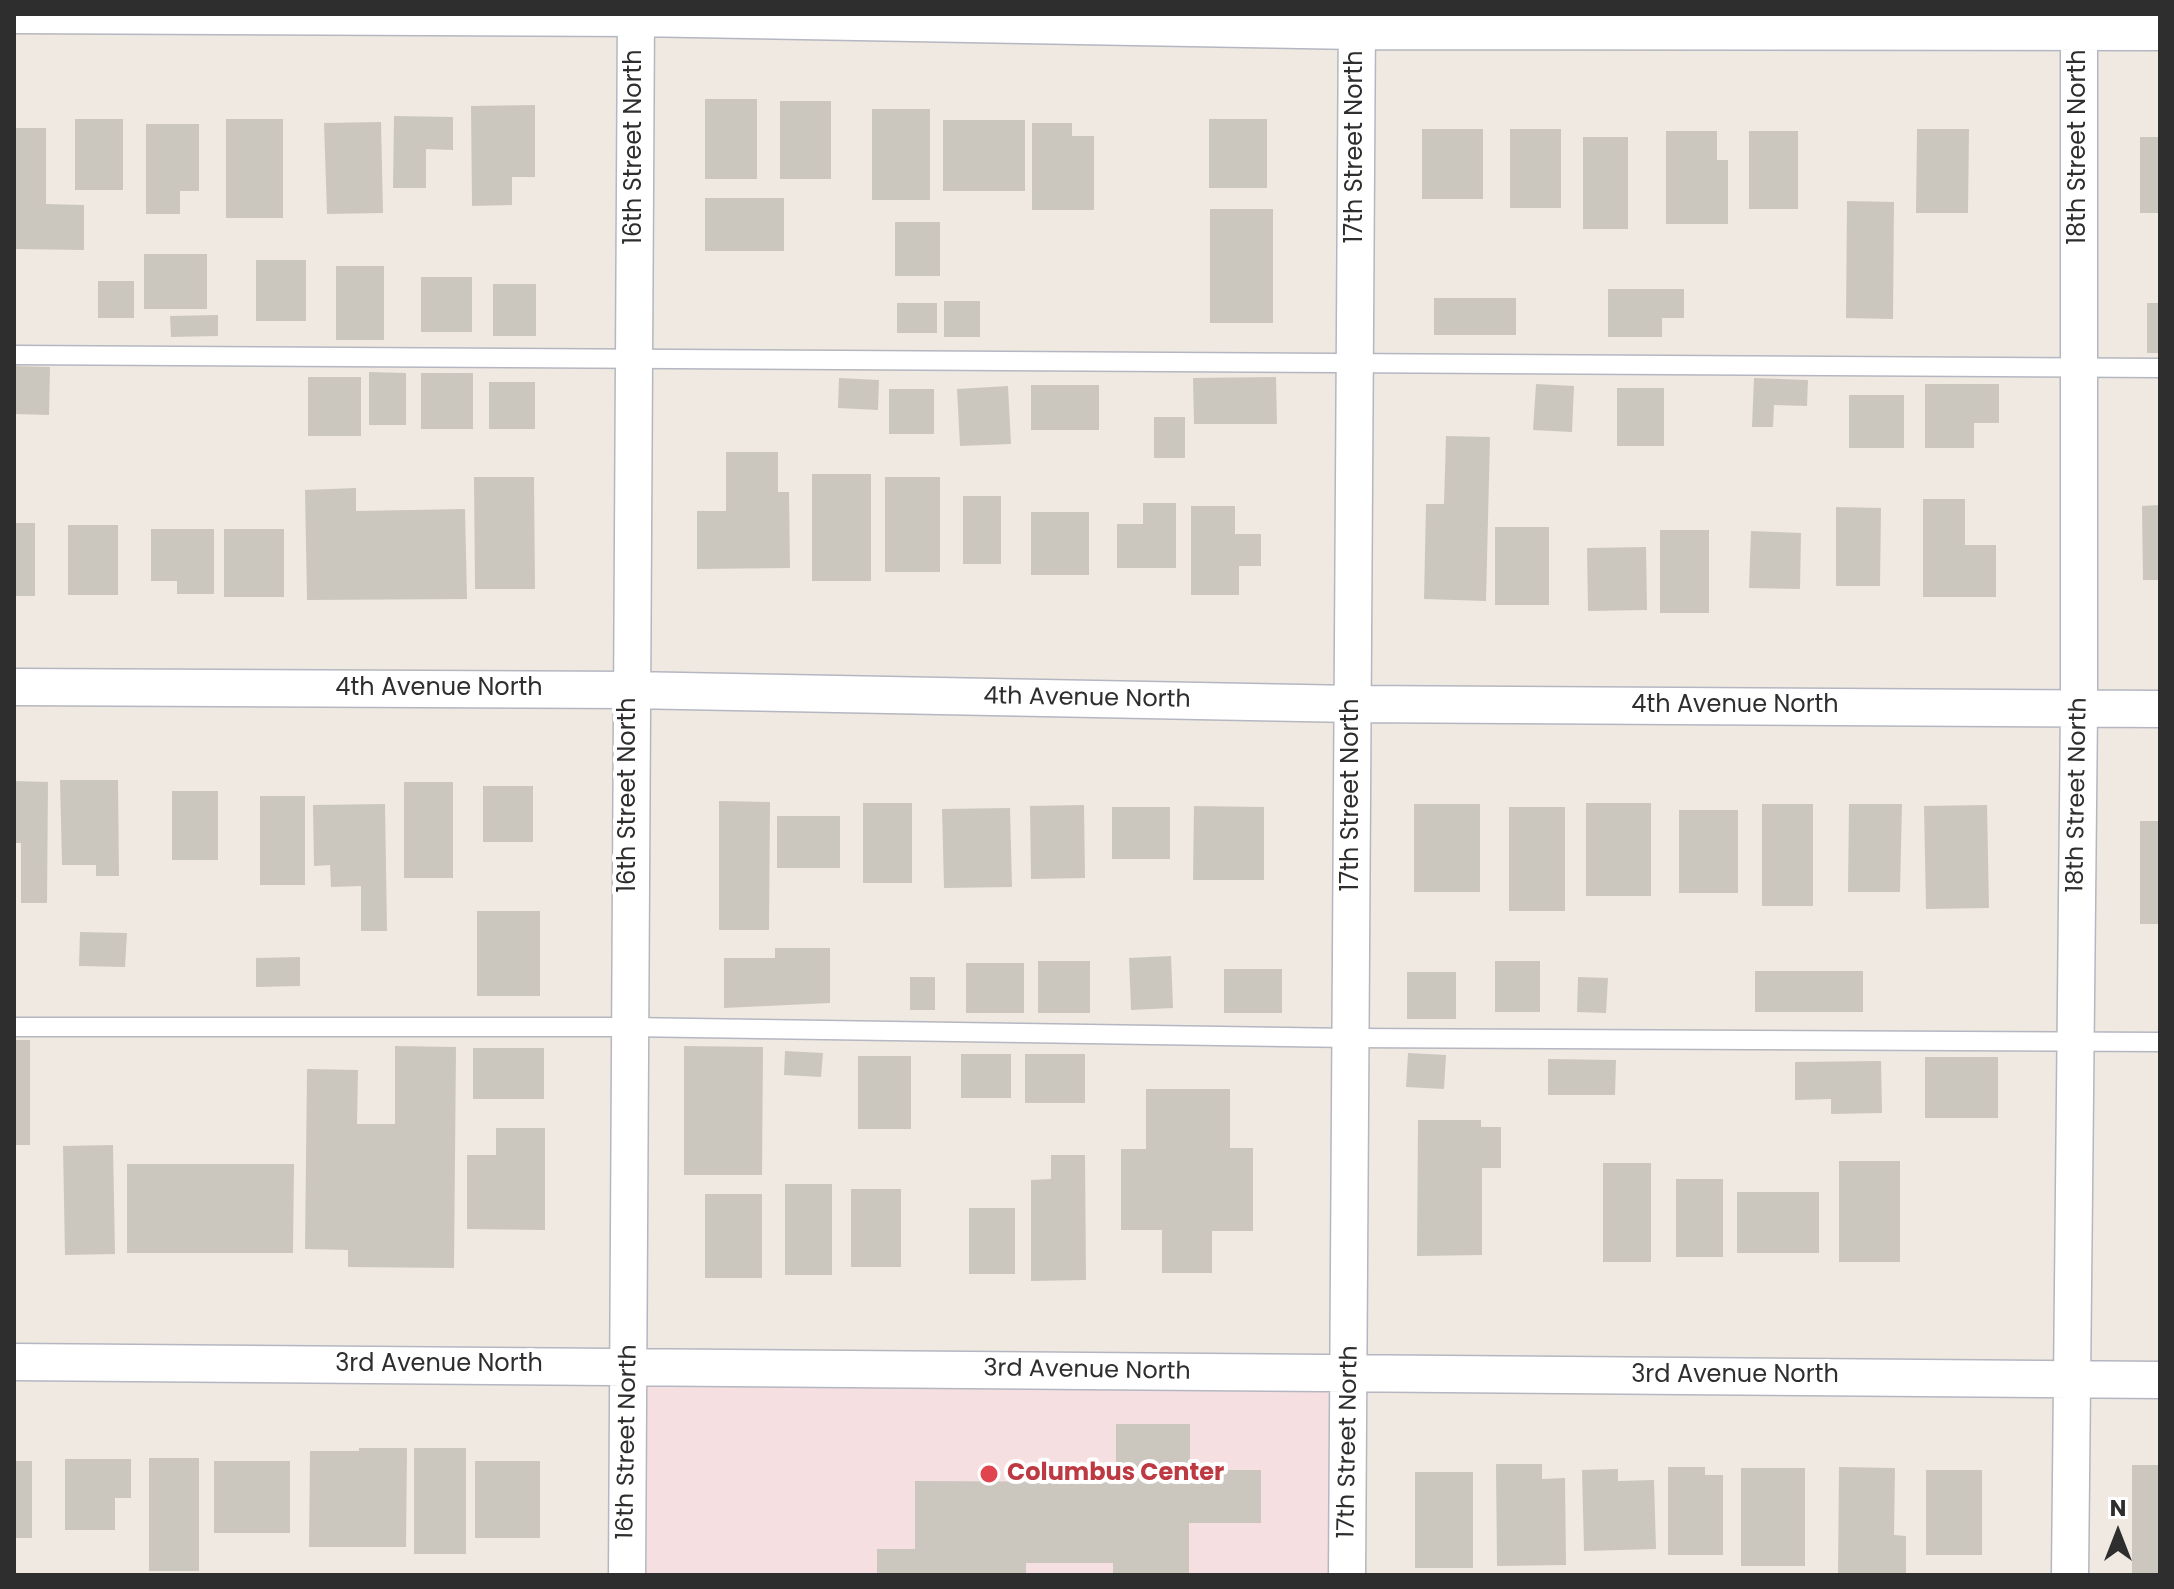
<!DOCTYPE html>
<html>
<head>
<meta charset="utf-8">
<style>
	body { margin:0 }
	#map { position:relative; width:2174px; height:1589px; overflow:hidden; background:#efe9e1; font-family:Poppins,sans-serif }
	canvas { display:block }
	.frame { position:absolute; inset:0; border:16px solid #2e2e2e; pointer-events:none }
	.north { position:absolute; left:2078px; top:1493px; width:80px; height:80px; -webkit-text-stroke:6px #fff; paint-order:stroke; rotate:0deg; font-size:22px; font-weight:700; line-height:32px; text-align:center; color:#2e2e2e }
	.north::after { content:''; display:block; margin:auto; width:28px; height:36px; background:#2e2e2e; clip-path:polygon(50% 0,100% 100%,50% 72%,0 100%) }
</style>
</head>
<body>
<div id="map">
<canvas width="2174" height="1589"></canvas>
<div class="frame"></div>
<div class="north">N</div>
</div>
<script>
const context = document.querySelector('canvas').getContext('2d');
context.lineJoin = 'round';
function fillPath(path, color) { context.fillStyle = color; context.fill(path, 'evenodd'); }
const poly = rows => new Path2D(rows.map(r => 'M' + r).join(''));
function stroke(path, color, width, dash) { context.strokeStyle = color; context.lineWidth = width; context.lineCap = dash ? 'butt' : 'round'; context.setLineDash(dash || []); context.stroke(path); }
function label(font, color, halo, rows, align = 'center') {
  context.font = font + ' Poppins,sans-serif'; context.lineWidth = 8; context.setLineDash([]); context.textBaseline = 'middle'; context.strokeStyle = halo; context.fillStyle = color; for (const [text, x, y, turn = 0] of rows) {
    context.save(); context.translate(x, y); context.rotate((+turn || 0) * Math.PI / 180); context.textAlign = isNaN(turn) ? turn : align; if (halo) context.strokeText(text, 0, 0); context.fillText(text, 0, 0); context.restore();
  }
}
fillPath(poly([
	[630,1366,1350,1373,1349,1575,628,1575]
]), '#f5dfe0');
fillPath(poly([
	[705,99,757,99,757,179,705,179],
	[780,101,831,101,831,179,780,179],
	[535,105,535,177,512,177,512,205,472,206,471,106],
	[872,109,930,109,930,200,872,200],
	[394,116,453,117,453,150,426,149,426,188,393,188],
	[75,119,123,119,123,190,75,190],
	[226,119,283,119,283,218,226,218],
	[1209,119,1267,119,1267,188,1209,188],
	[943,120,1025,120,1025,191,943,191],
	[381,122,383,213,327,214,324,123],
	[1032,123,1072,123,1072,136,1094,136,1094,210,1032,210],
	[146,124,199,124,199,191,180,191,180,214,146,214],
	[14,128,46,128,46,204,84,205,84,250,14,249],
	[1422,129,1483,129,1483,199,1422,199],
	[1510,129,1561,129,1561,208,1510,208],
	[1917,129,1969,129,1968,213,1916,213],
	[1666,131,1717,131,1717,160,1728,160,1728,224,1666,224],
	[1749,131,1798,131,1798,209,1749,209],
	[1583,137,1628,137,1628,229,1583,229],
	[2140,137,2160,137,2160,213,2140,213],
	[705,198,784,198,784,251,705,251],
	[1847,201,1894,202,1893,319,1846,318],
	[1210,209,1273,209,1273,323,1210,323],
	[895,222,940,222,940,276,895,276],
	[144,254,207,254,207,309,144,309],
	[256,260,306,260,306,321,256,321],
	[336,266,384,266,384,340,336,340],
	[421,277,472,277,472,332,421,332],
	[98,281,134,281,134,318,98,318],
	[493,284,536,284,536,336,493,336],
	[1608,289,1684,289,1684,318,1662,318,1662,337,1608,337],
	[1434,298,1516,298,1516,335,1434,335],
	[944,301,980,301,980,337,944,337],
	[897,303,937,303,937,333,897,333],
	[2147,303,2160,303,2160,353,2147,353],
	[218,315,218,336,171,337,170,316],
	[14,366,50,367,49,415,14,414],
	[369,372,406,373,406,425,369,425],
	[421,373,473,373,473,429,421,429],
	[308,377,361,377,361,436,308,436],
	[1276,377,1277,424,1194,424,1193,378],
	[839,378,879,380,878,410,838,408],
	[1754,378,1808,380,1807,406,1774,405,1773,427,1752,427],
	[489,382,535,382,535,429,489,429],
	[1536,384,1574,386,1572,432,1533,430],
	[1925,384,1999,384,1999,423,1974,423,1974,448,1925,448],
	[1031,385,1099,385,1099,430,1031,430],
	[1008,386,1011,444,960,446,957,389],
	[1617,388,1664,388,1664,446,1617,446],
	[889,389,934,389,934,434,889,434],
	[1849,395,1904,395,1904,448,1849,448],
	[1154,417,1185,417,1185,458,1154,458],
	[1446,436,1490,437,1486,601,1424,599,1426,504,1444,504],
	[726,452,778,452,778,492,789,492,790,568,697,569,697,511,726,511],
	[812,474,871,474,871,581,812,581],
	[474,477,534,477,535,589,475,589],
	[885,477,940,477,940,572,885,572],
	[356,488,356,511,465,509,467,599,307,600,305,490],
	[963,496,1001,496,1001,564,963,564],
	[1923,499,1965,499,1965,545,1996,545,1996,597,1923,597],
	[1143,503,1176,503,1176,568,1117,568,1117,524,1143,524],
	[2160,505,2160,580,2143,580,2142,506],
	[1191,506,1235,506,1235,534,1261,534,1261,566,1239,566,1239,595,1191,595],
	[1836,507,1881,508,1880,586,1836,586],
	[1031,512,1089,512,1089,575,1031,575],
	[14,523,35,523,35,596,14,596],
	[68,525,118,525,118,595,68,595],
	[1495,527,1549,527,1549,605,1495,605],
	[151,529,214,529,214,594,177,594,177,581,151,581],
	[224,529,284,529,284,597,224,597],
	[1660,530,1709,530,1709,613,1660,613],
	[1751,531,1801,533,1800,589,1749,588],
	[1646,547,1647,610,1588,611,1587,548],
	[60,780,118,780,119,876,96,876,96,865,62,865],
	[14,781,48,782,47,903,21,903,21,843,14,843],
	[404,782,453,782,453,878,404,878],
	[483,786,533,786,533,842,483,842],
	[172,791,218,791,218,860,172,860],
	[260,796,305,796,305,885,260,885],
	[719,801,770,802,769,930,719,930],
	[863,803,912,803,912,883,863,883],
	[1586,803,1651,803,1651,896,1586,896],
	[385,804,387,931,361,931,361,886,331,887,330,865,314,866,313,805],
	[1414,804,1480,804,1480,892,1414,892],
	[1762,804,1813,804,1813,906,1762,906],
	[1849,804,1902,804,1900,892,1848,892],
	[1084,805,1085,878,1031,879,1030,806],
	[1987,805,1989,908,1926,909,1924,806],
	[1194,806,1264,807,1264,880,1193,880],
	[1112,807,1170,807,1170,859,1112,859],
	[1509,807,1565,807,1565,911,1509,911],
	[1010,808,1012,887,944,888,942,809],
	[1679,810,1738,810,1738,893,1679,893],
	[777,816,840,816,840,868,777,868],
	[2140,821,2160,821,2160,924,2140,924],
	[477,911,540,911,540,996,477,996],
	[80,932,127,933,125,967,79,966],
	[775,948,830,948,830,1003,724,1008,724,958,775,958],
	[1171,956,1173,1008,1131,1010,1129,958],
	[300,957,300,986,256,987,256,958],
	[1038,961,1090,961,1090,1013,1038,1013],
	[1495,961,1540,961,1540,1012,1495,1012],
	[966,963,1024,963,1024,1013,966,1013],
	[1224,969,1282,969,1282,1013,1224,1013],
	[1755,971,1863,971,1863,1012,1755,1012],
	[1407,972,1456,972,1456,1019,1407,1019],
	[910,977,935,977,935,1010,910,1010],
	[1578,977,1608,978,1606,1013,1577,1012],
	[14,1040,30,1040,30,1145,14,1145],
	[395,1046,456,1047,454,1268,348,1267,348,1250,305,1249,307,1069,358,1070,357,1124,395,1124],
	[684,1046,763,1047,762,1175,684,1175],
	[473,1048,544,1048,544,1099,473,1099],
	[785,1051,823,1053,821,1077,784,1075],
	[1408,1053,1446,1055,1444,1089,1406,1087],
	[961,1054,1011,1054,1011,1098,961,1098],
	[1025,1054,1085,1054,1085,1103,1025,1103],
	[858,1056,911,1056,911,1129,858,1129],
	[1925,1057,1998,1057,1998,1118,1925,1118],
	[1548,1059,1616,1060,1615,1095,1548,1095],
	[1881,1061,1882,1113,1831,1114,1831,1099,1795,1100,1795,1062],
	[1146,1089,1230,1089,1230,1148,1253,1148,1253,1231,1212,1231,1212,1273,1162,1273,1162,1230,1121,1230,1121,1149,1146,1149],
	[1418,1120,1481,1120,1481,1127,1501,1127,1501,1168,1482,1168,1482,1255,1417,1256],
	[496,1128,545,1128,545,1230,467,1229,467,1155,496,1155],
	[113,1145,115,1254,65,1255,63,1146],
	[1051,1155,1085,1155,1086,1280,1031,1281,1031,1180,1051,1179],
	[1839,1161,1900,1161,1900,1262,1839,1262],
	[1603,1163,1651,1163,1651,1262,1603,1262],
	[127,1164,294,1164,293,1253,127,1253],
	[1676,1179,1723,1179,1723,1257,1676,1257],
	[785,1184,832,1184,832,1275,785,1275],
	[851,1189,901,1189,901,1267,851,1267],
	[1737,1192,1819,1192,1819,1253,1737,1253],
	[705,1194,762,1194,762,1278,705,1278],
	[969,1208,1015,1208,1015,1274,969,1274],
	[1116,1424,1190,1424,1190,1470,1261,1470,1261,1523,1189,1523,1189,1575,1113,1575,1113,1563,1026,1563,1026,1575,877,1575,877,1549,915,1549,915,1481,1116,1482],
	[359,1448,407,1448,406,1547,309,1547,310,1451,359,1451],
	[414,1448,466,1448,466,1554,414,1554],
	[149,1458,199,1458,199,1571,149,1571],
	[65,1459,131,1459,131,1498,115,1498,115,1530,65,1530],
	[14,1461,32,1461,32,1538,14,1538],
	[214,1461,290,1461,290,1533,214,1533],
	[475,1461,540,1461,540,1538,475,1538],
	[1496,1464,1542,1464,1542,1479,1565,1478,1566,1565,1497,1566],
	[2132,1465,2160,1465,2160,1575,2132,1575],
	[1668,1467,1705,1467,1705,1475,1723,1475,1723,1555,1668,1555],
	[1839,1467,1895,1468,1894,1535,1906,1536,1906,1575,1838,1575],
	[1741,1468,1805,1468,1805,1566,1741,1566],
	[1618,1469,1618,1481,1654,1480,1656,1549,1584,1551,1582,1470],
	[1926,1470,1982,1470,1982,1555,1926,1555],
	[1415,1472,1473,1472,1473,1568,1415,1568]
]), '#cbc7bf');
const service = poly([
	[14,355,2160,368],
	[14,1027,628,1027,1350,1038,2160,1042]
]);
const minor = poly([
	[14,15,636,18,1356,31,2160,32],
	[14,687,630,690,1353,704,2160,709],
	[14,1362,2160,1380],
	[627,1575,636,14],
	[1347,1575,1357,14],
	[2070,1575,2079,709,2079,14]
]);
stroke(service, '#b4b7c1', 21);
stroke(minor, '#b4b7c1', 39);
stroke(service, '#fff', 18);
stroke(minor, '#fff', 36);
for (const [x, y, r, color] of [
	[989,1474,10,"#e0444e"]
]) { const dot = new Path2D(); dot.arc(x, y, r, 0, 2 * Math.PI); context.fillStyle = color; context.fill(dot); stroke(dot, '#fff', 3); }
label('24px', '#2e2e2e', '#fff', [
	["16th Street North",635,147,-90],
	["17th Street North",1356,147,-90],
	["18th Street North",2079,147,-90],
	["4th Avenue North",439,689],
	["4th Avenue North",1087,699,1],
	["4th Avenue North",1735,706],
	["16th Street North",629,795,-90],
	["17th Street North",1352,795,-90],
	["18th Street North",2078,795,-89],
	["3rd Avenue North",439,1365],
	["3rd Avenue North",1087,1371,1],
	["3rd Avenue North",1735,1376],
	["16th Street North",628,1442,-89],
	["17th Street North",1349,1442,-89]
]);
label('bold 24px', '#be3a42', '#fff', [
	["Columbus Center",1007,1474]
], 'left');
</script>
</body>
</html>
